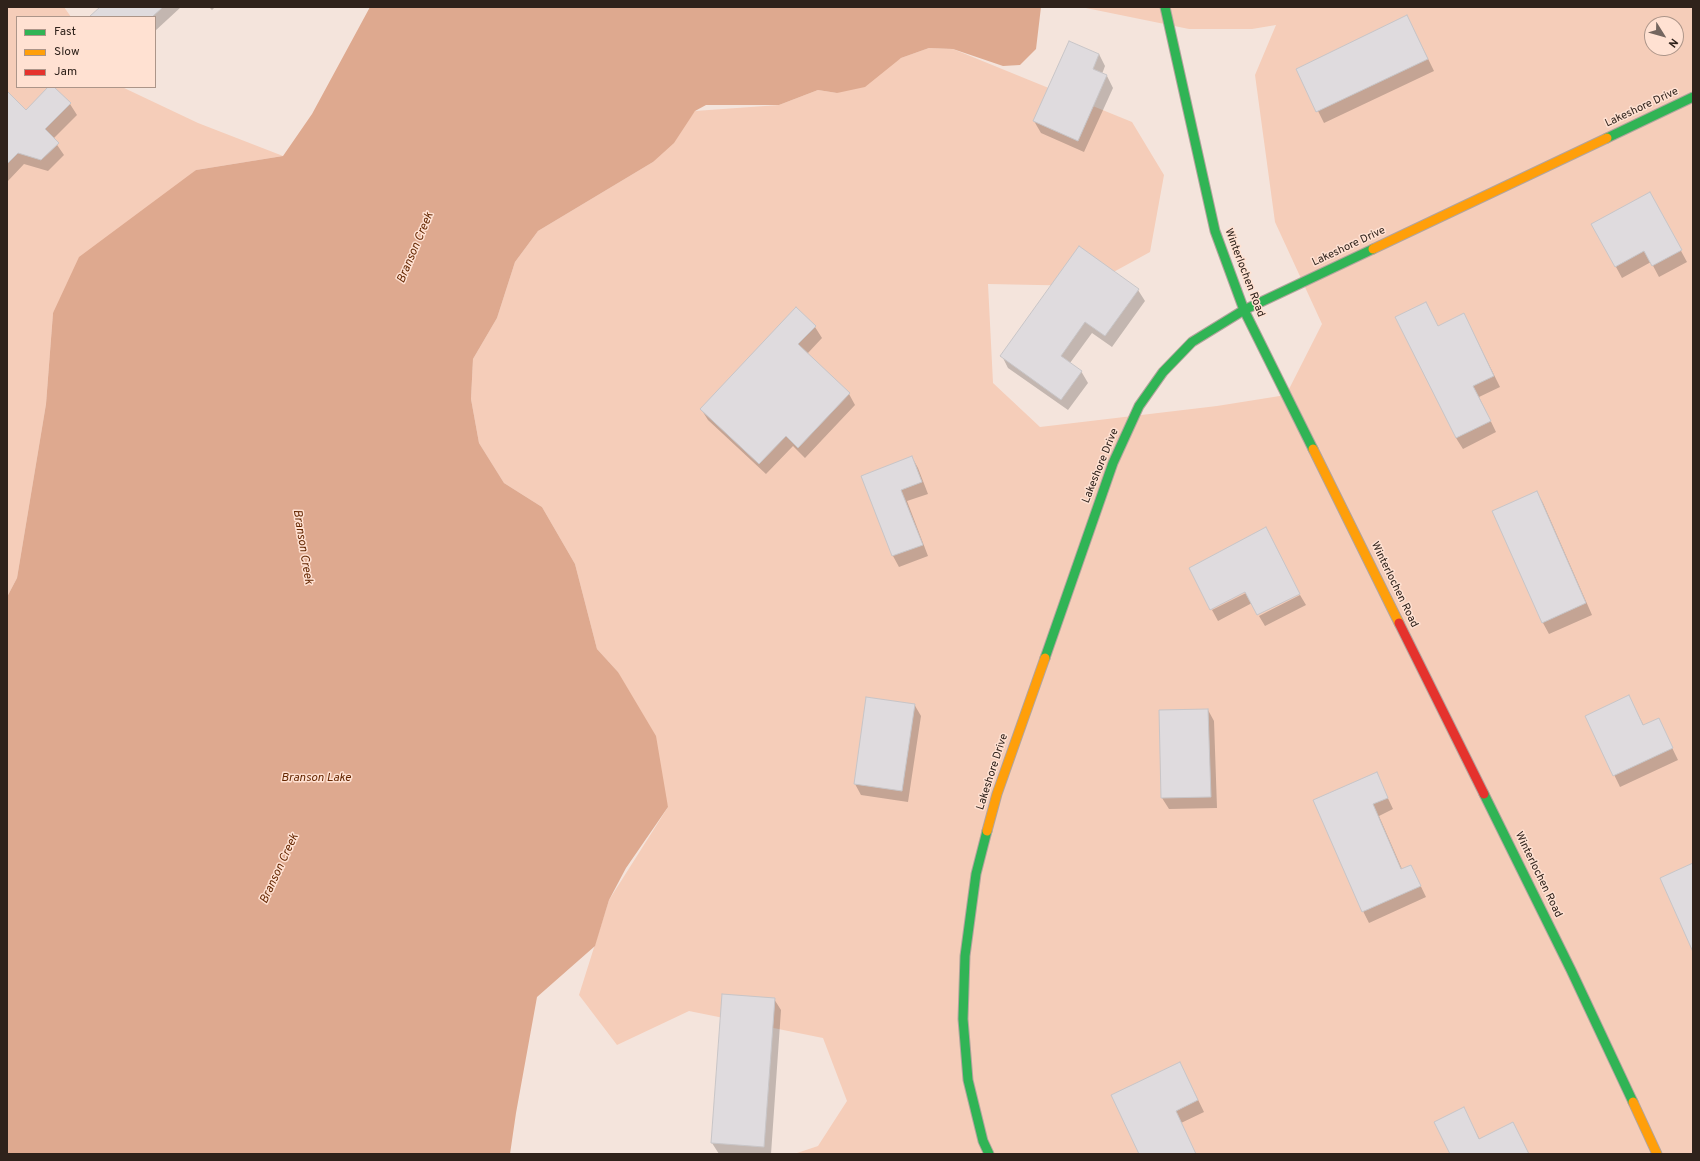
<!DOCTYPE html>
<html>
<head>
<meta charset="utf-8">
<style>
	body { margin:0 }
	#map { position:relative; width:1700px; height:1161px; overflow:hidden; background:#f4e4dc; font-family:Overpass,sans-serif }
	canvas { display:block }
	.frame { position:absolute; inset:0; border:8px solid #2f221b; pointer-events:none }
	.legend { position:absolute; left:16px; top:16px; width:140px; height:72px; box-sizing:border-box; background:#ffe1d2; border:1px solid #ac9589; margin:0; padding:5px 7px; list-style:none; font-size:12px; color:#2f221b }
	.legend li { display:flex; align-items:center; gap:8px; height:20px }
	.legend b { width:20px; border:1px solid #ac9589 }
	.north { position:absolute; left:1644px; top:16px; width:40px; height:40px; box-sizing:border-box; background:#ffe1d2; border:1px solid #ac9589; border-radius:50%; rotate:127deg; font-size:11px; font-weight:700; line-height:16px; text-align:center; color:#2f221b }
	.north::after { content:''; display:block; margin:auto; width:14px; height:18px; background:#74665f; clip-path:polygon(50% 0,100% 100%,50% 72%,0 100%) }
</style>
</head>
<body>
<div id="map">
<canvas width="1700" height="1161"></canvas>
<div class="frame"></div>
<ul class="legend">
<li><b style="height:5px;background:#30b455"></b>Fast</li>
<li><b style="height:5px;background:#ff9f0a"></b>Slow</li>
<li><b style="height:5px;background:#e5322d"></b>Jam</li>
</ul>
<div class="north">N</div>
</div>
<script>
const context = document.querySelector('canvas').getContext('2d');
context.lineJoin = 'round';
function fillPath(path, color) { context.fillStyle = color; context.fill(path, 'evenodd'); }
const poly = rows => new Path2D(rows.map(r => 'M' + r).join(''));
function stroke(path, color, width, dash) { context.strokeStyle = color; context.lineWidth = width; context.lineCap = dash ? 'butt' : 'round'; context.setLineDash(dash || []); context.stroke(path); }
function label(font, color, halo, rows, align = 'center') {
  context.font = font + ' Overpass,sans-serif'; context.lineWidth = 3; context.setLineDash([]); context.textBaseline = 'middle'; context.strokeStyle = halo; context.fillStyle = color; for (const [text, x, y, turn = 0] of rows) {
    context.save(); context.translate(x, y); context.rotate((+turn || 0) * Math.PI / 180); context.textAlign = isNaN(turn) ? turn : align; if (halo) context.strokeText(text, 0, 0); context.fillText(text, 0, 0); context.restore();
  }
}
fillPath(poly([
	[7,7,64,7,71,17,17,17,17,87,122,87,198,123,283,156,196,170,53,313,46,404,17,578,7,597],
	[1081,7,1693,7,1693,1154,794,1154,818,1146,847,1101,823,1038,689,1011,617,1045,579,995,609,900,668,807,618,672,597,649,575,564,542,507,504,483,479,443,471,399,473,359,497,318,515,262,538,231,653,162,695,111,779,105,818,90,837,93,901,58,929,48,953,49,1132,122,1164,175,1150,252,1088,286,988,284,993,383,1040,427,1217,406,1286,395,1322,324,1275,222,1255,75,1276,25,1252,29,1189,29],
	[1652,24,1676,24,1676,48,1652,48]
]), '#f5cdb9');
fillPath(poly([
	[370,7,1041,7,1036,49,1020,65,1003,66,953,49,929,48,901,58,865,87,837,93,818,90,779,105,706,105,695,111,674,143,653,162,538,231,515,262,497,318,473,359,471,399,479,443,504,483,542,507,575,564,597,649,618,672,656,736,668,807,626,868,609,900,595,946,537,997,516,1113,510,1154,7,1154,7,597,17,578,46,404,53,313,79,257,196,170,283,156,312,114]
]), '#dea98f');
fillPath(poly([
	[101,7,181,7,155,31,155,17,90,17],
	[209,7,215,7,212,10],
	[1413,28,1434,71,1324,123,1297,69],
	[1099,54,1105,66,1102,74,1107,76,1113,88,1084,152,1041,133,1034,121],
	[50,87,53,87,70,104,77,115,53,139,64,155,48,171,24,164,7,182,7,95,26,111],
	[1656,205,1687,262,1659,277,1651,262,1622,278,1616,267],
	[1138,290,1145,301,1112,347,1092,333,1070,363,1081,371,1088,383,1068,410,1008,368,1002,356],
	[1426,303,1438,327,1470,326,1500,387,1479,397,1496,432,1463,449,1456,438],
	[815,327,822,338,807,354,849,394,855,405,805,458,793,446,766,474,708,420,701,409],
	[912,457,918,468,928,494,907,501,928,556,899,567,893,556,863,476],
	[1537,492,1543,503,1592,615,1549,634,1543,623,1494,511],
	[1266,528,1299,593,1258,614,1252,603,1218,621,1212,610,1250,591],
	[1300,595,1306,605,1265,626,1259,616],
	[1629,697,1644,726,1658,719,1678,760,1620,787,1586,716],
	[914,704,921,716,908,802,861,795,855,784],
	[1208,710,1214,721,1217,808,1169,809,1162,798],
	[1376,773,1393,809,1379,816,1402,869,1411,866,1426,897,1369,923,1363,911,1314,800],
	[774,999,781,1010,771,1154,719,1154,712,1143],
	[1186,1075,1204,1112,1181,1123,1196,1154,1140,1154],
	[1463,1108,1480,1140,1513,1123,1529,1154,1451,1154]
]), '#0003');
const building = poly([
	[100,7,163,7,152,17,89,17,100,7],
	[1407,15,1428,59,1316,112,1296,69,1407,15],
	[1069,41,1099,54,1093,69,1107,75,1078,141,1033,121,1069,41],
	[48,87,54,87,71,103,45,129,59,143,41,160,18,153,7,164,7,94,8,92,26,110,48,87],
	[1650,192,1682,250,1652,266,1644,251,1615,267,1591,224,1650,192],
	[1079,246,1139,289,1105,336,1085,322,1061,356,1082,371,1061,400,1000,356,1079,246],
	[1426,302,1438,326,1464,313,1494,376,1473,386,1491,421,1456,438,1395,317,1426,302],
	[796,307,816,326,798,344,850,393,798,448,786,436,759,464,700,409,796,307],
	[912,456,922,482,901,490,923,545,892,556,861,476,912,456],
	[1537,491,1586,603,1542,623,1492,511,1537,491],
	[1266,527,1300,594,1257,615,1245,592,1210,610,1189,568,1266,527],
	[1629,695,1643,725,1659,718,1673,748,1613,776,1585,716,1629,695],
	[866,697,915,704,902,791,854,784,866,697],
	[1208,709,1211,797,1161,798,1159,710,1208,709],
	[1377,772,1388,798,1373,804,1401,869,1411,865,1421,886,1362,912,1313,800,1377,772],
	[1693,863,1693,952,1660,878,1693,863],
	[722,994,775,998,764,1147,711,1143,722,994],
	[1180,1062,1198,1100,1176,1111,1196,1154,1139,1154,1111,1095,1180,1062],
	[1464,1107,1479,1139,1513,1122,1529,1154,1450,1154,1434,1122,1464,1107]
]);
fillPath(building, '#dfdbde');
stroke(building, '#c8c5c7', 1);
const fast = poly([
	[1165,7,1215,231,1244,310,1313,449],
	[1607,138,1693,97],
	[1045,658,1113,463,1139,406,1163,372,1192,342,1244,310,1373,249],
	[1484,794,1571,970,1633,1102],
	[987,831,976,874,965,956,963,1019,968,1080,983,1141,989,1154]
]);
const slow = poly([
	[1373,249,1607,138],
	[1313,449,1399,623],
	[987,831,997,794,1045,658],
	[1633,1102,1657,1154]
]);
const jam = poly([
	[1399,623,1484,794]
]);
stroke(fast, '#b2a49d', 11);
stroke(slow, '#b2a49d', 11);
stroke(jam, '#b2a49d', 11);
stroke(fast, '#30b455', 9);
stroke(slow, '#ff9f0a', 9);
stroke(jam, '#e5322d', 9);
label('11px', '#2f221b', '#ffe1d2', [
	["Lakeshore Drive",1642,108,-25],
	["Lakeshore Drive",1349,247,-25],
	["Winterlochen Road",1244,273,69],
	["Lakeshore Drive",1101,466,-68],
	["Winterlochen Road",1394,585,64],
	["Lakeshore Drive",993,772,-72],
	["Winterlochen Road",1538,875,64]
]);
label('italic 12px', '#642600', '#ffe1d2', [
	["Branson Creek",416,248,-67],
	["Branson Creek",302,547,81],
	["Branson Lake",316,779],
	["Branson Creek",280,869,-65]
]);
</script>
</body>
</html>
